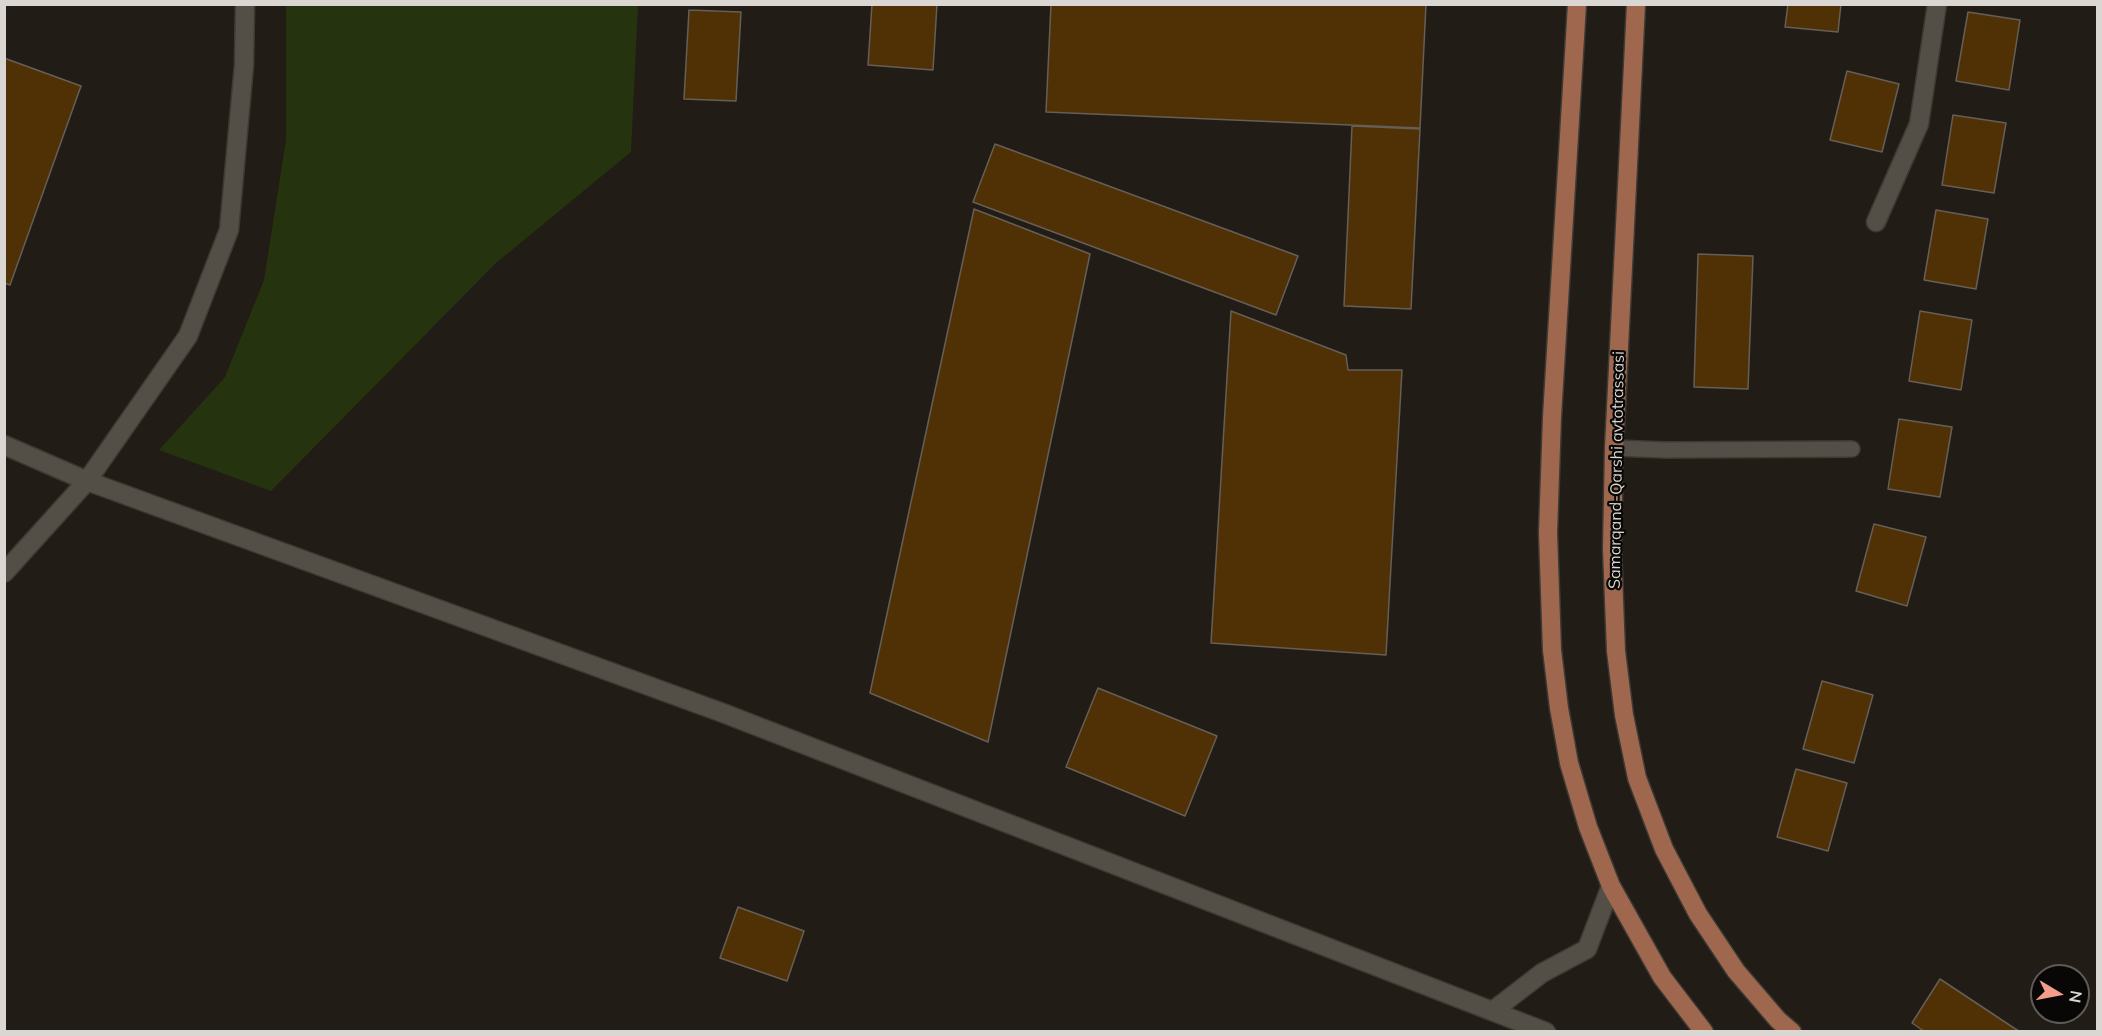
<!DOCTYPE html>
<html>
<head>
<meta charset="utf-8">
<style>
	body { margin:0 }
	#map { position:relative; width:2102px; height:1036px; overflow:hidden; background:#211c15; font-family:Mulish,sans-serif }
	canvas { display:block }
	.frame { position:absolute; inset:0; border:6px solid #dad6d1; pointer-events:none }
	.north { position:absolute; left:2030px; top:964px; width:60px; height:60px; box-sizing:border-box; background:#090705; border:2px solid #5d5a57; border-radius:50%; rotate:100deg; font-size:16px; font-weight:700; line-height:24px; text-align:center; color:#dad6d1 }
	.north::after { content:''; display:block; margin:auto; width:21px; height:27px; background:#f49d8c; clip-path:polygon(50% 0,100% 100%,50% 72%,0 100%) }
</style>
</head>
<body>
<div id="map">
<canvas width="2102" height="1036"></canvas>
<div class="frame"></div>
<div class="north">N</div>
</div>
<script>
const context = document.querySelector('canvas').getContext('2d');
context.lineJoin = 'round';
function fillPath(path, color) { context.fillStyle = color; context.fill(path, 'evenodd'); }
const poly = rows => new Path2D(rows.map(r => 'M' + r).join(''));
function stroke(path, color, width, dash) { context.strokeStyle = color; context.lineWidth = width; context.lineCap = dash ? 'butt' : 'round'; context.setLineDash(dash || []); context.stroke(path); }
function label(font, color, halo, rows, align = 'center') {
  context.font = font + ' Mulish,sans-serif'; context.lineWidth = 4.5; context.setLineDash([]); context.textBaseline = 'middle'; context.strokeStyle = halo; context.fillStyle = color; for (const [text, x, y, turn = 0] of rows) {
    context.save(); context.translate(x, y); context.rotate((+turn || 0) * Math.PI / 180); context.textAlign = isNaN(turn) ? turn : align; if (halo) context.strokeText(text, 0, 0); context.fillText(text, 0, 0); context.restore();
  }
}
fillPath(poly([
	[286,5,638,5,631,152,496,263,271,491,159,450,225,377,264,280,286,140]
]), '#25340e');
const building = poly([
	[872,4,937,4,933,70,868,65,872,4],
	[1051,4,1426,4,1420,128,1046,112,1051,4],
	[1788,4,1841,4,1838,32,1785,27,1788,4],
	[689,10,741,12,736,101,684,99,689,10],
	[1968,12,2020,20,2009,90,1956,81,1968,12],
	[4,58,81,86,10,285,4,283,4,58],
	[1847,71,1899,84,1882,152,1830,140,1847,71],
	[1953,115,2006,123,1994,193,1942,185,1953,115],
	[1352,126,1420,129,1411,309,1344,306,1352,126],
	[995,144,1298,256,1276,315,973,202,995,144],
	[974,209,1090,254,988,742,870,693,974,209],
	[1936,210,1988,219,1976,289,1924,280,1936,210],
	[1698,254,1753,256,1748,389,1694,387,1698,254],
	[1231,311,1346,355,1348,370,1402,370,1386,655,1211,643,1231,311],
	[1920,311,1972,320,1961,390,1909,381,1920,311],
	[1899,419,1952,427,1940,497,1888,489,1899,419],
	[1874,524,1926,537,1907,606,1856,591,1874,524],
	[1822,681,1873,695,1854,763,1803,749,1822,681],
	[1098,688,1217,736,1185,816,1066,767,1098,688],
	[1796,769,1847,783,1828,851,1777,837,1796,769],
	[738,907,804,931,787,981,720,958,738,907],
	[1940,979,2020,1032,1925,1032,1912,1023,1940,979]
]);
fillPath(building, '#503005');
stroke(building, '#665f57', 1.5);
const lane = poly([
	[1614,448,1666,450,1852,449]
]);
const street = poly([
	[1876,222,1919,124,1937,4],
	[4,445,87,481,723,713,1546,1032],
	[1494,1010,1542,973,1587,949,1611,886]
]);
const secondary = poly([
	[4,573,87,481,188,336,229,230,244,65,245,4]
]);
const primary = poly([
	[1577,4,1552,417,1548,533,1552,650,1559,708,1569,763,1588,827,1611,886,1662,977,1704,1032],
	[1636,4,1614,448,1612,549,1616,651,1624,715,1637,778,1664,849,1698,914,1736,971,1778,1020,1792,1032]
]);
stroke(lane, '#3d3934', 18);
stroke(street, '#3d3934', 21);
stroke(secondary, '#3d3934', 21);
stroke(primary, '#3d3934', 21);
stroke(lane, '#544f46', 15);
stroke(street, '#544f46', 18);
stroke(secondary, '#544f46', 18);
stroke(primary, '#9f684e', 18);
label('16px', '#dad6d1', '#090705', [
	["Samarqand-Qarshi avtotrassasi",1617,470,-89]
]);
</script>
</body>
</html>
